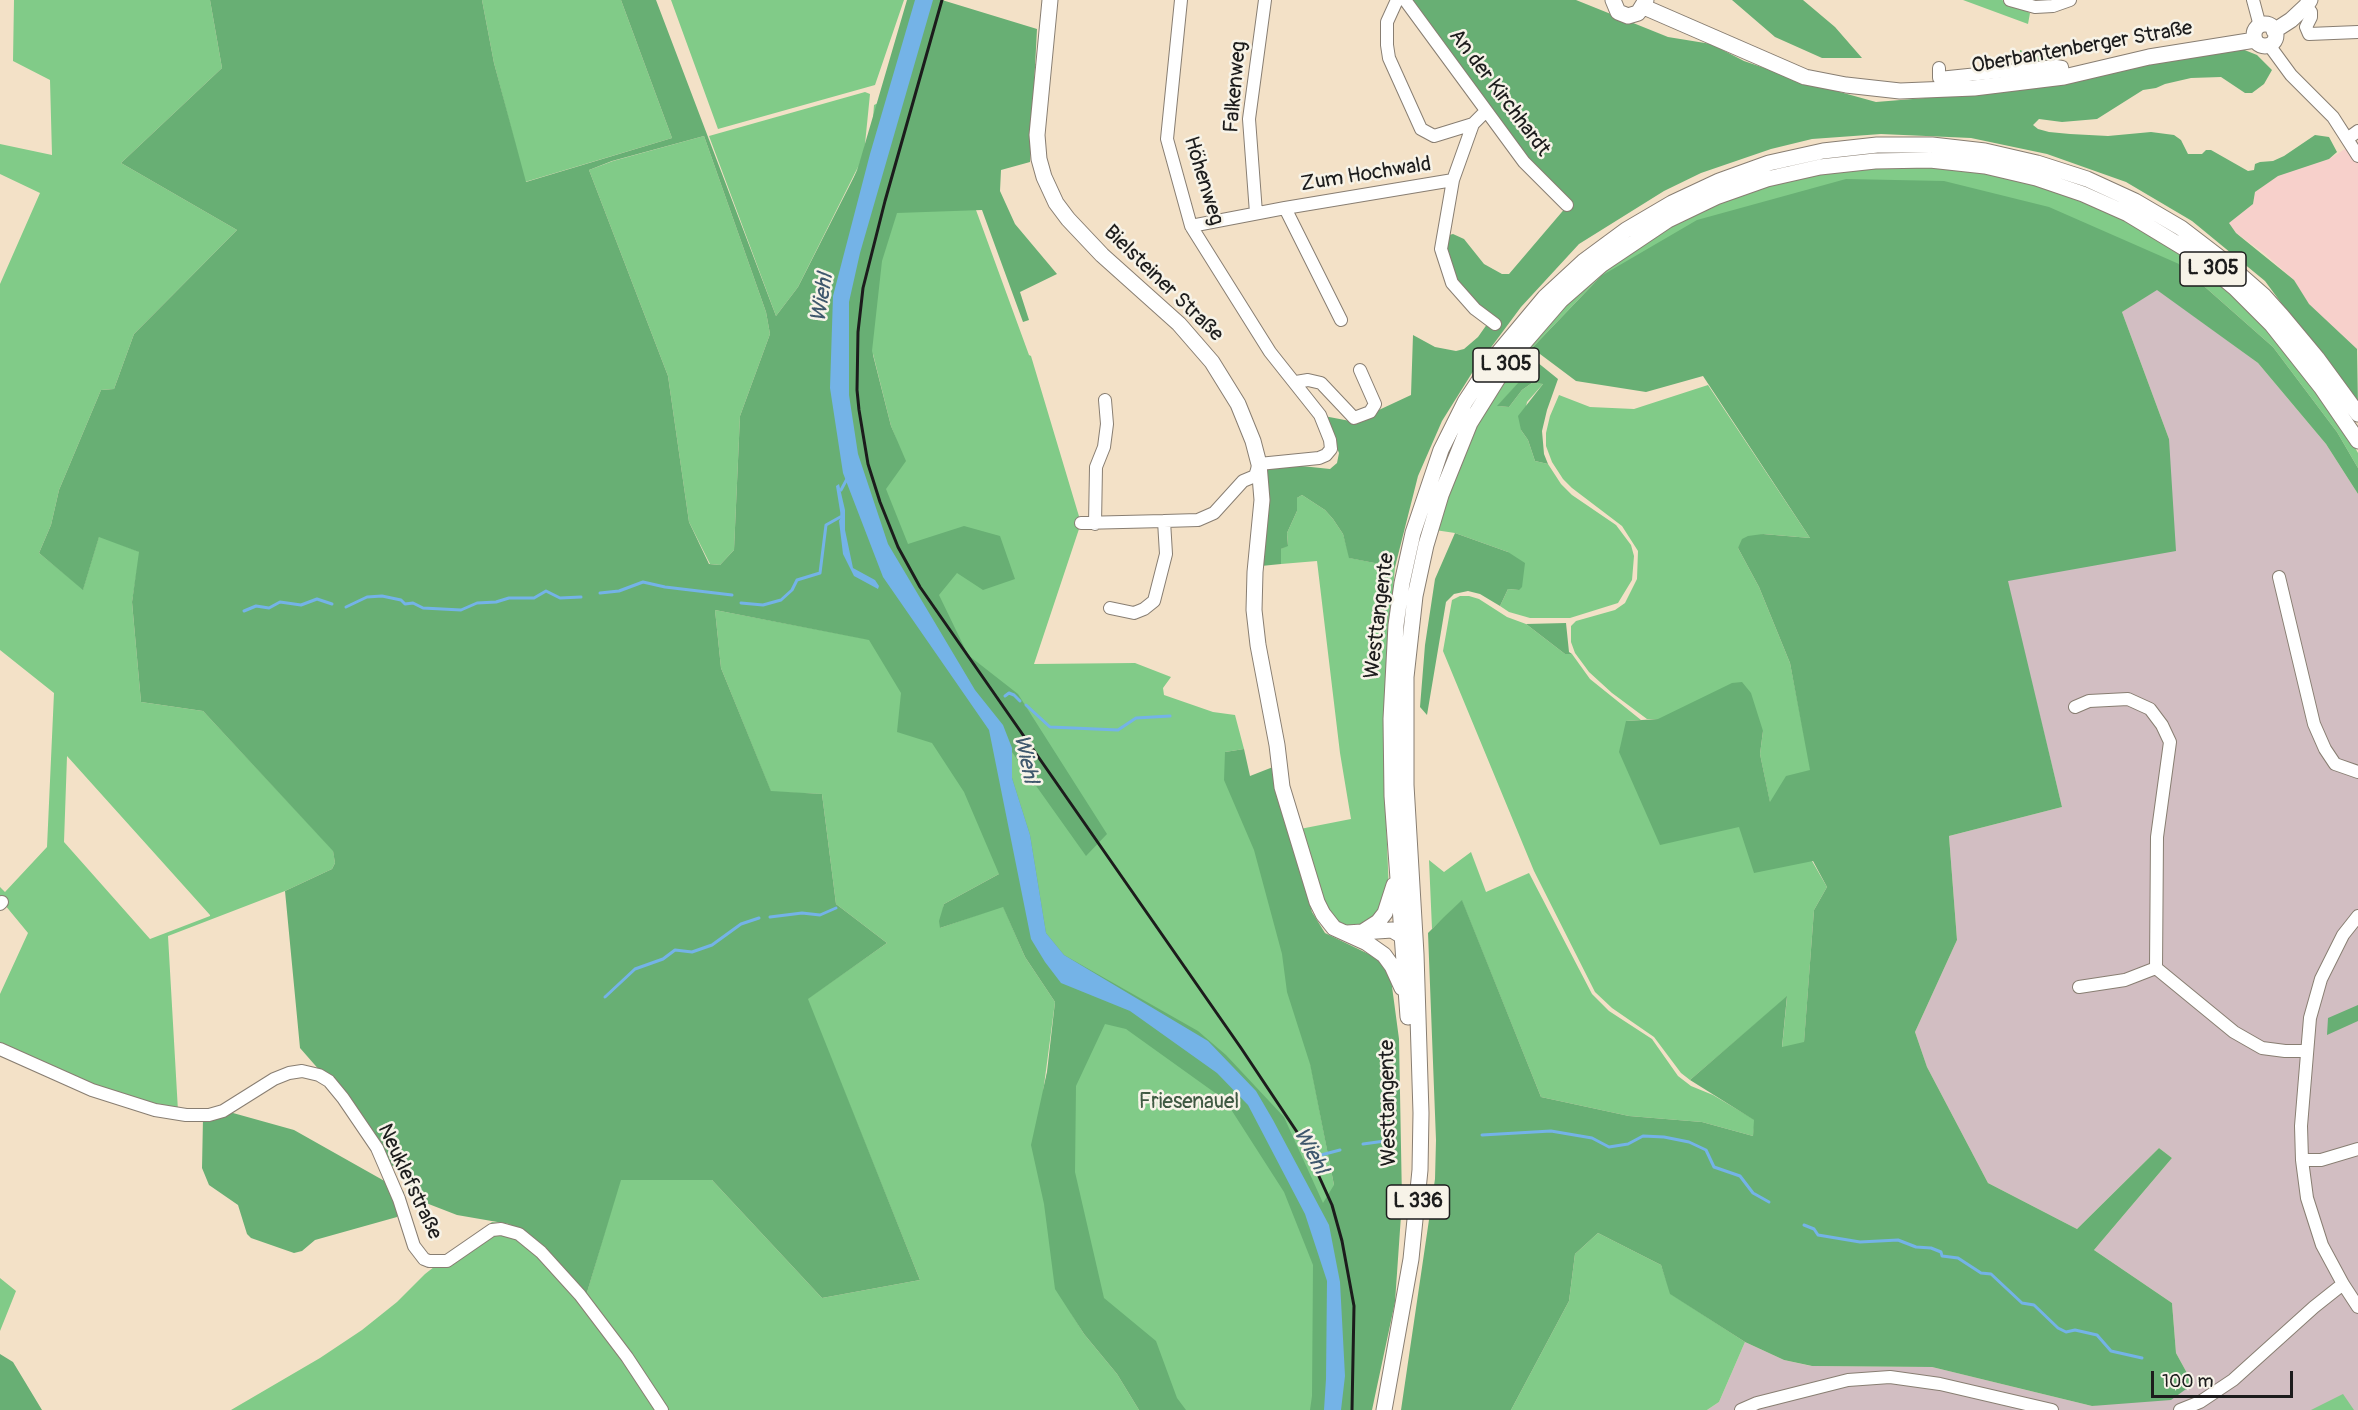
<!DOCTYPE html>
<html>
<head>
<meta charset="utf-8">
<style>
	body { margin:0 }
	#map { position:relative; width:2358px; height:1410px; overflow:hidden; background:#f3e1c7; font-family:Pangolin,sans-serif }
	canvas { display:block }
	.scale { position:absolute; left:2151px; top:1371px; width:142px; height:27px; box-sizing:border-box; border:3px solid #1c1c1c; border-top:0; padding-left:8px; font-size:18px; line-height:21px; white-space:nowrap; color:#1c1c1c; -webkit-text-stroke:4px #f7f3e8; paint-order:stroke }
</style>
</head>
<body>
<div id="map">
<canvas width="2358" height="1410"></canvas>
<div class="scale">100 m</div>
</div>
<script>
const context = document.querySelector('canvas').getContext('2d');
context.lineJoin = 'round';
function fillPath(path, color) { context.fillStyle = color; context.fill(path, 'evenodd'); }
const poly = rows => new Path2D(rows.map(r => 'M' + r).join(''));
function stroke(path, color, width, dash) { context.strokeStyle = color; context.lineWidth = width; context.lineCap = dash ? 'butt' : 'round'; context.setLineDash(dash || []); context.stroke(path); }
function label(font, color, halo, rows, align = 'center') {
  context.font = font + ' Pangolin,sans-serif'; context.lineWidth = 5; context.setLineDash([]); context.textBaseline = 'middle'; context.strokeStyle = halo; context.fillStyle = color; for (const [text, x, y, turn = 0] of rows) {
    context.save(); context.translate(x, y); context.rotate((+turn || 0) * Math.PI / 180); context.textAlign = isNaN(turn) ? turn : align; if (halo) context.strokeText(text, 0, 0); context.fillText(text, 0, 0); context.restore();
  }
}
fillPath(poly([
	[2358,141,2358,351,2308,304,2294,280,2265,254,2236,233,2228,223,2253,204,2255,192,2278,175,2329,159]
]), '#f7d0cb');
fillPath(poly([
	[2157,289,2258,363,2326,444,2358,494,2358,1410,1707,1410,1719,1402,1745,1342,1784,1360,1811,1366,1932,1367,2092,1406,2193,1384,2176,1353,2172,1303,2094,1250,2172,1158,2159,1148,2077,1229,1988,1183,1927,1067,1915,1032,1957,940,1949,836,2062,807,2007,581,2169,439,2122,312]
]), '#d2bec2');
fillPath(poly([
	[14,0,210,0,222,68,121,163,237,230,134,334,114,389,101,390,59,490,51,525,39,553,83,589,99,536,140,552,132,602,141,702,203,711,333,850,335,863,332,869,285,891,168,936,178,1111,108,1092,0,1045,0,994,28,933,0,899,0,887,5,892,47,847,54,693,0,650,0,284,40,193,0,174,0,144,52,155,50,80,13,61],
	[67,756,210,915,210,916,150,939,64,842],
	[482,0,621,0,672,138,525,182,494,63],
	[671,0,904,0,875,85,718,129],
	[1963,0,2002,0,2030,13,2028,24],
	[2020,50,2036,56,2045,54,2052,62,2017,69,2016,63,2020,62],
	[984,53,1036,64,973,210,976,210,1029,355,1031,356,1081,523,1034,664,1135,663,1171,677,1163,688,1164,695,1213,712,1235,715,1244,749,1225,752,1286,938,1334,1185,1345,1410,1150,1410,1071,1313,1084,1334,1117,1374,1139,1410,231,1410,320,1358,362,1330,397,1302,425,1274,492,1222,509,1224,530,1236,585,1299,620,1180,712,1180,822,1298,920,1280,807,999,887,943,836,904,822,794,771,792,721,668,715,610,867,639,820,263,872,132,874,105],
	[873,354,891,426,897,441,872,384],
	[999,874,1063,994,1043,1093,1055,1002,1025,957,1003,906,940,928,944,904],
	[865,92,870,94,864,154,859,165,798,287,776,316,709,136],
	[704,136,766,312,770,334,740,416,734,550,720,565,710,564,689,522,668,376,589,170,613,161],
	[1933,167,1994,173,2059,191,2136,226,2193,262,2244,306,2284,347,2344,428,2358,453,2358,468,2337,432,2273,347,2179,264,1601,276,1532,348,1529,344,1586,284,1630,250,1691,215,1764,187,1806,176,1865,168],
	[1524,352,1537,362,1498,406,1509,407,1522,390,1532,383,1543,384,1527,402,1521,430,1528,440,1535,461,1548,464,1561,484,1572,495,1616,525,1631,545,1634,556,1632,580,1618,603,1570,618,1530,618,1509,612,1500,606,1508,589,1519,590,1508,552,1455,533,1435,530,1458,463,1488,404],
	[1708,385,1810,538,1763,534,1738,548,1759,587,1790,663,1811,770,1770,803,1760,754,1763,731,1658,719,1647,719,1612,693,1589,672,1575,653,1571,642,1571,626,1576,621,1615,610,1625,603,1637,579,1638,551,1622,526,1572,488,1563,479,1552,462,1546,446,1546,433,1550,416,1559,395,1590,407,1634,409],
	[1302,495,1325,510,1333,519,1343,534,1350,558,1395,567,1386,668,1383,741,1389,894,1378,915,1359,927,1343,926,1330,917,1320,897,1300,829,1351,819,1340,753,1317,561,1281,564,1281,549,1288,545,1287,533,1297,511,1297,498],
	[1460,596,1469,596,1479,599,1507,617,1526,624,1565,654,1572,654,1590,679,1641,720,1626,721,1740,827,1812,861,1827,887,1814,910,1804,1043,1782,1048,1787,997,1690,1080,1681,1073,1654,1037,1612,1008,1595,992,1534,871,1443,651,1452,600],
	[1471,852,1486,892,1529,873,1592,994,1609,1011,1652,1039,1678,1076,1691,1086,1713,1095,1755,1120,1753,1136,1702,1122,1629,1116,1541,1097,1462,901,1432,929,1429,860,1444,872],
	[1598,1233,1661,1265,1671,1294,1745,1342,1719,1402,1707,1410,1511,1410,1569,1301,1575,1254],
	[0,1278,16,1291,0,1331],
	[2343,1394,2354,1410,2311,1410]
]), '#81cb88');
fillPath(poly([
	[173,0,482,0,494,63,526,182,672,138,621,0,656,0,776,316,798,287,857,171,907,0,942,0,1037,29,1030,162,1001,170,1000,191,1015,224,1057,274,1020,292,1029,320,1023,322,982,210,897,213,882,261,872,351,891,426,906,461,886,489,908,544,964,526,1000,536,1015,579,983,590,957,573,939,595,968,655,1018,694,1107,834,1086,856,1012,752,1012,778,1030,835,1046,933,1064,955,1198,1031,1226,1055,1284,1117,1323,1203,1334,1185,1310,1064,1287,992,1282,954,1254,850,1224,780,1225,752,1244,749,1250,776,1273,767,1312,912,1325,933,1379,959,1391,979,1399,1039,1402,1201,1395,1302,1372,1410,1310,1410,1312,1396,1313,1265,1284,1192,1225,1100,1126,1029,1105,1024,1076,1086,1075,1172,1104,1298,1156,1341,1177,1398,1186,1410,1139,1410,1117,1374,1084,1334,1055,1289,1044,1204,1031,1145,1047,1072,1055,1002,1025,957,1003,907,940,928,939,921,944,904,999,874,964,792,932,743,897,732,901,693,869,640,715,610,721,668,771,791,822,794,836,904,887,943,808,999,920,1280,822,1298,712,1180,621,1180,585,1299,530,1236,509,1224,457,1215,426,1203,388,1161,363,1120,300,1048,285,891,332,869,335,863,333,851,203,711,141,702,132,602,139,552,99,537,83,590,39,553,51,525,59,490,101,390,114,389,134,334,237,230,121,163,222,68,210,0],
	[704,136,766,312,770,334,740,416,734,550,720,565,709,564,689,522,668,376,589,170,612,161],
	[1408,0,1576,0,1668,37,1711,44,1744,61,1811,84,1876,102,1962,95,2135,65,2242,49,2257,55,2272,70,2264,84,2252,93,2245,93,2221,77,2191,78,2165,84,2156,88,2143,90,2097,119,2062,122,2039,119,2033,125,2038,129,2049,132,2070,134,2108,136,2151,132,2174,135,2181,140,2188,154,2202,154,2206,150,2211,150,2248,171,2254,170,2255,164,2260,162,2273,161,2284,156,2315,135,2329,137,2337,152,2329,159,2278,176,2255,192,2253,204,2229,223,2236,233,2294,280,2309,304,2357,349,2358,407,2265,281,2192,221,2126,182,2047,154,1971,138,1881,134,1812,139,1771,149,1701,173,1664,191,1579,244,1521,307,1472,373,1442,421,1418,476,1395,567,1349,558,1343,534,1333,519,1325,510,1302,495,1297,498,1297,511,1287,533,1288,546,1281,549,1281,564,1261,566,1266,469,1292,465,1330,469,1337,463,1339,453,1324,416,1350,421,1366,416,1411,395,1413,335,1435,347,1456,351,1464,349,1478,337,1490,320,1455,286,1446,252,1449,235,1453,234,1464,239,1484,264,1502,274,1509,274,1567,206,1521,157],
	[1732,0,1803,0,1835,27,1862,58,1822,58,1775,37],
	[1846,179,1944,181,2049,207,2179,264,2273,347,2337,432,2358,468,2358,494,2326,444,2258,363,2157,290,2122,312,2169,439,2176,551,2008,581,2062,807,1949,836,1957,940,1915,1032,1927,1067,1988,1183,2077,1229,2159,1148,2172,1158,2094,1250,2172,1303,2176,1353,2193,1384,2171,1400,2092,1406,1932,1367,1812,1366,1784,1360,1745,1342,1670,1294,1661,1265,1598,1233,1575,1254,1569,1301,1511,1410,1401,1410,1435,1179,1436,1140,1428,933,1444,917,1462,900,1541,1097,1629,1116,1702,1122,1753,1136,1754,1120,1690,1080,1787,996,1782,1047,1804,1042,1814,910,1827,887,1813,861,1754,873,1739,827,1660,845,1619,752,1626,721,1658,719,1732,683,1742,682,1751,693,1763,731,1760,754,1770,802,1786,776,1810,770,1790,663,1759,587,1738,548,1742,539,1748,536,1763,534,1810,538,1703,376,1646,392,1576,381,1532,348,1601,276,1697,220],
	[1537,362,1558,379,1547,410,1542,431,1544,454,1548,464,1535,461,1528,440,1521,430,1518,416,1543,384,1532,383,1522,390,1509,407,1497,406],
	[1455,533,1508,552,1525,563,1522,587,1519,590,1508,589,1500,606,1480,594,1468,591,1454,594,1446,602,1427,715,1420,707,1425,645,1435,579],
	[1566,623,1569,652,1572,654,1565,654,1526,624],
	[2358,1005,2358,1021,2327,1035,2328,1018],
	[233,1113,294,1130,404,1192,397,1217,315,1240,302,1251,294,1253,251,1238,247,1234,238,1205,209,1185,202,1168,203,1118],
	[0,1354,13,1362,42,1410,0,1410]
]), '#68af74');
fillPath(poly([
	[915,0,933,0,860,253,849,302,849,395,858,454,888,544,975,690,1003,725,1012,748,1012,778,1030,835,1046,933,1064,955,1208,1041,1256,1091,1273,1120,1329,1225,1340,1282,1345,1376,1341,1410,1324,1410,1326,1379,1327,1281,1305,1214,1248,1105,1217,1073,1130,1011,1061,983,1045,962,1031,939,989,730,883,577,843,473,830,388,833,296,870,154],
	[839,484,845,510,845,530,853,568,875,580,879,586,878,589,854,576,843,554,839,521,841,517,836,486]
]), '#74b3e7');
stroke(poly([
	[841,490,848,477],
	[600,593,619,591,643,582,665,587,732,595],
	[741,603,763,605,781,600,792,590,797,580,820,573,826,525,842,516,842,514],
	[346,607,367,597,382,596,401,600,405,604,413,603,423,608,461,610,477,603,496,602,509,598,534,598,546,591,560,598,581,597],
	[244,611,256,606,269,608,280,602,301,605,317,599,332,604],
	[1005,696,1009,693,1014,695,1020,701],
	[1026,705,1050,727,1118,730,1136,718,1170,716],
	[770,917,802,913,820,915,836,908],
	[605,997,635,969,663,959,675,950,692,952,712,945,741,924,759,918],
	[1482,1135,1551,1131,1592,1138,1609,1147,1628,1144,1643,1136,1664,1137,1689,1142,1706,1150,1714,1167,1740,1176,1753,1193,1769,1202],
	[1363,1144,1385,1141],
	[1321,1155,1340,1150],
	[1804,1225,1814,1229,1818,1235,1860,1242,1898,1240,1916,1247,1931,1248,1941,1252,1942,1256,1958,1258,1981,1273,1991,1274,2022,1303,2034,1305,2058,1328,2066,1332,2075,1330,2097,1335,2111,1351,2142,1358]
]), '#74b3e7', 3);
const minor = poly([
	[1397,0,1387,22,1387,45,1389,58,1421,129,1434,136,1473,124],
	[1405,0,1524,162,1567,205],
	[2010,0,2035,7,2053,6,2070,0],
	[2253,0,2260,26],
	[2306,6,2311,12,2311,17,2306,27,2309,34,2358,32],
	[2269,45,2291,75,2333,117,2358,156],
	[1939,68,1939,78,2056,66,2062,67,2064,77],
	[1486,111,1473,124,1453,180,1441,249,1452,283,1475,309,1495,324],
	[2347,139,2358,131],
	[1285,208,1341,320],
	[1256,213,1249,119,1265,0],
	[1191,226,1285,208,1453,180],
	[1296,382,1308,380,1321,383,1354,418,1370,412,1375,404,1360,370],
	[1081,523,1164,521],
	[1095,524,1096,467,1104,447,1107,424,1105,400],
	[2279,577,2314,724,2325,749,2335,764,2358,772],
	[1110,608,1134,613,1144,609,1154,601,1166,554,1164,521,1198,520,1214,513,1243,481,1255,476,1259,464,1319,458,1326,455,1331,449,1330,440,1320,415,1270,352,1191,226,1167,139,1181,0],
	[2075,707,2089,701,2128,699,2150,709,2162,725,2170,742,2157,837,2156,968,2234,1032,2262,1048,2285,1051,2306,1051],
	[0,904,2,902],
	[2358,916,2343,935,2321,979,2310,1018,2301,1126,2302,1160,2307,1198,2322,1245,2343,1284,2358,1307],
	[2079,987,2125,980,2156,968],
	[0,1049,92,1090,155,1110,186,1115,209,1115,223,1111,274,1079,289,1073,302,1071,319,1075,329,1081,343,1098,377,1148,399,1199,414,1246,424,1259,429,1261,447,1261,492,1230,501,1229,519,1234,541,1252,580,1295,627,1357,662,1410],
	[2302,1160,2321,1160,2358,1149],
	[1741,1410,1757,1403,1848,1380,1890,1377,1940,1384,2052,1410],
	[2180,1410,2200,1402,2233,1380,2314,1307,2343,1284]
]);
const major = poly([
	[1050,0,1037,135,1039,159,1044,177,1056,203,1068,219,1102,255,1179,324,1212,362,1238,404,1253,441,1259,464,1262,500,1255,572,1254,610,1258,645,1277,745,1282,787,1317,902,1323,914,1334,928,1367,943,1384,955,1392,966,1402,988],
	[1613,0,1618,12,1628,16,1638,13,1646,0],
	[1644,7,1805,77,1846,85,1900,91,1974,88,2064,77,2149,57,2255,40],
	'2254 35a11 11 0 1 1 22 0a11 11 0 1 1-22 0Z',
	[2274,31,2291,20,2306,6,2310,0],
	[1364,931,1378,922,1385,913,1394,885],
	[1347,933,1392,930,1407,939],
	[1408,1017,1392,796,1391,719,1396,625,1402,583,1413,533,1441,450,1465,402,1494,358,1545,297,1584,261,1626,230,1672,203,1719,181,1769,163,1823,151,1877,145,1932,145,1985,151,2037,163,2087,179,2135,201,2181,228,2224,261,2264,296,2282,316,2317,358,2358,414],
	[1384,1410,1411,1259,1420,1170,1421,1113,1416,954,1406,785,1406,677,1415,596,1426,545,1441,495,1470,423,1510,359,1561,300,1601,265,1668,220,1716,197,1767,179,1820,167,1875,161,1930,160,1985,166,2036,178,2083,194,2128,214,2194,254,2235,288,2272,325,2321,387,2358,441]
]);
stroke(minor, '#887e72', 14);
stroke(major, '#887e72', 17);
stroke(minor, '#fff', 12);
stroke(major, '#fff', 15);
stroke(poly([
	[942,0,885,201,863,288,858,332,857,390,859,410,868,464,880,502,898,547,920,587,1241,1048,1303,1141,1332,1205,1342,1241,1354,1306,1352,1410]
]), '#1c1c1c', 3);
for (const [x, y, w] of [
	[2213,269,66],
	[1506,365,66],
	[1418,1202,63]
]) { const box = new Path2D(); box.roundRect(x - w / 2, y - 17, w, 34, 4.5); context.fillStyle = '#f7f3e8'; context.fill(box); stroke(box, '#1c1c1c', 1.5); }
label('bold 20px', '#1c1c1c', null, [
	["L 305",2213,269],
	["L 305",1506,365],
	["L 336",1418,1202]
]);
label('21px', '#1c1c1c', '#f7f3e8', [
	["Oberbantenberger Straße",2082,48,-10],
	["Falkenweg",1236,87,-85],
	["An der Kirchhardt",1499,93,53],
	["Zum Hochwald",1366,175,-9],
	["Höhenweg",1203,181,73],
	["Bielsteiner Straße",1163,284,44],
	["Westtangente",1380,616,-83],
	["Westtangente",1389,1103,-91],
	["Neuklefstraße",409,1182,65]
]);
label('21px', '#3f5942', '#f7f3e8', [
	["Friesenauel",1189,1103]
]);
label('italic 22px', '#3f586d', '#f7f3e8', [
	["Wiehl",823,298,-81],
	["Wiehl",1025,759,78],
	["Wiehl",1310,1151,62]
]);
</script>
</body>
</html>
